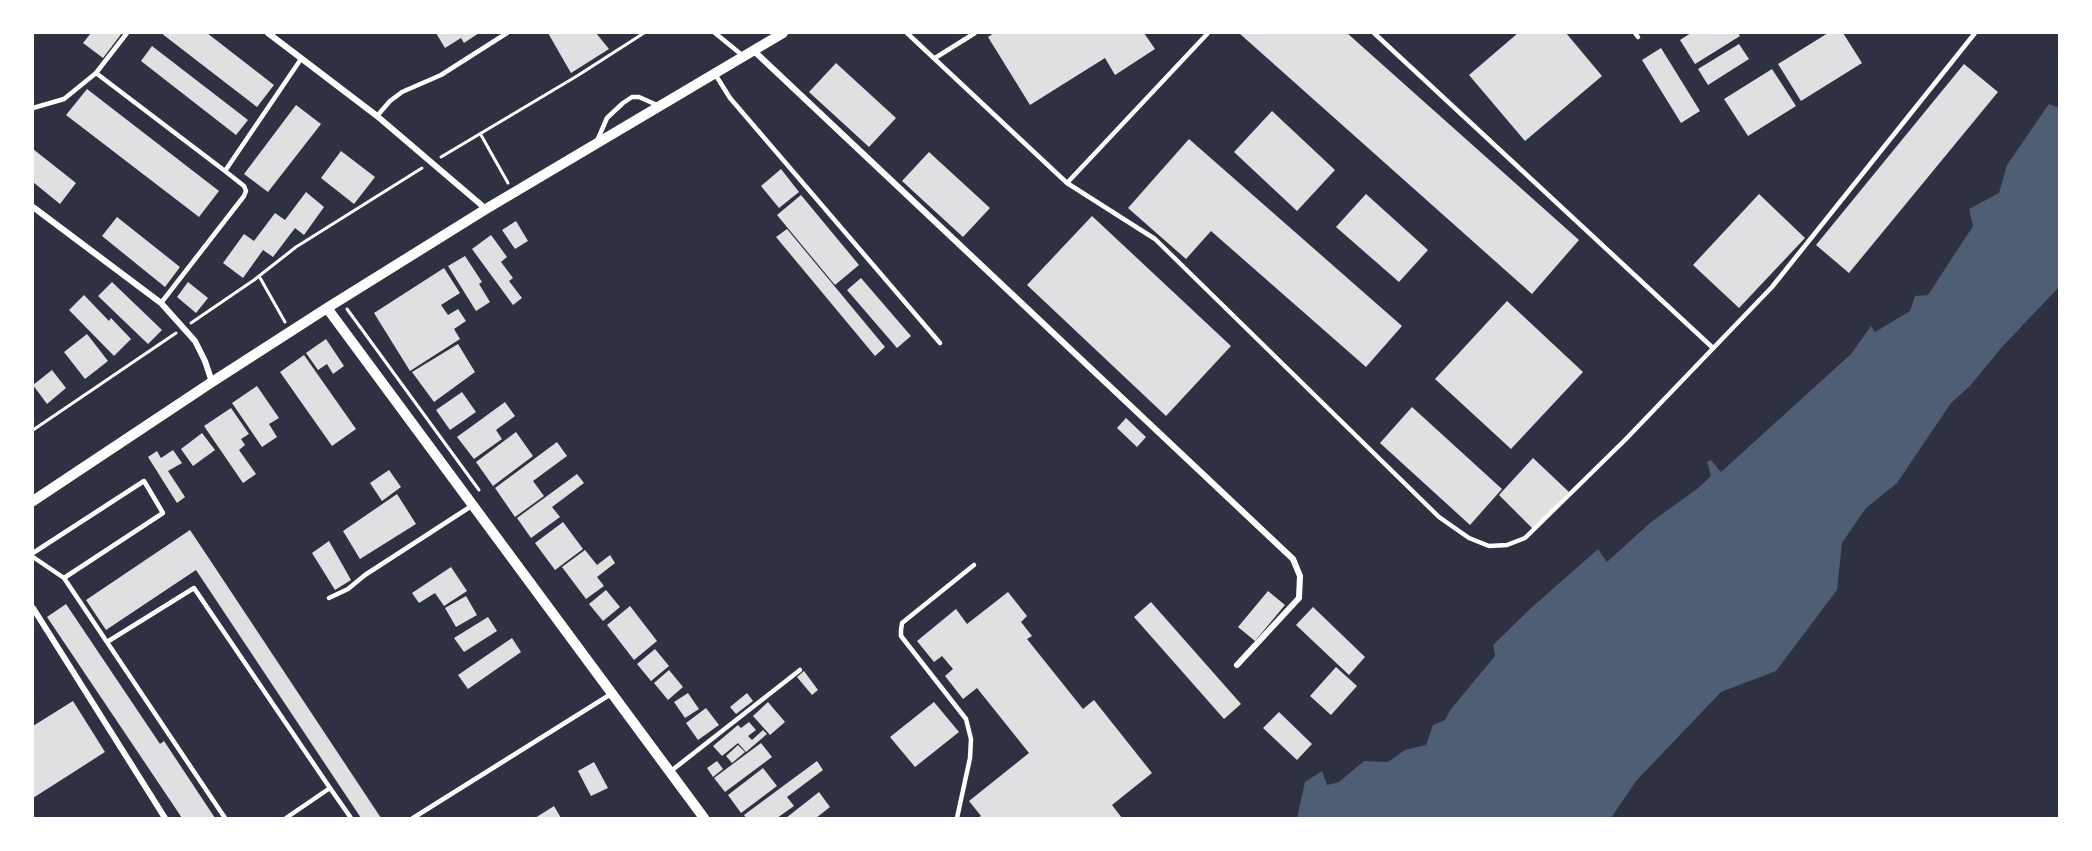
<!DOCTYPE html>
<html>
<head>
<meta charset="utf-8">
<style>
	body { margin:0 }
	#map { position:relative; width:2092px; height:851px; overflow:hidden; background:#2d3142; font-family:"Alegreya Sans",sans-serif }
	canvas { display:block }
	.frame { position:absolute; inset:0; border:34px solid #fff; pointer-events:none }
</style>
</head>
<body>
<div id="map">
<canvas width="2092" height="851"></canvas>
<div class="frame"></div>
</div>
<script>
const context = document.querySelector('canvas').getContext('2d');
context.lineJoin = 'round';
function fillPath(path, color) { context.fillStyle = color; context.fill(path, 'evenodd'); }
const poly = rows => new Path2D(rows.map(r => 'M' + r).join(''));
function stroke(path, color, width, dash) { context.strokeStyle = color; context.lineWidth = width; context.lineCap = dash ? 'butt' : 'round'; context.setLineDash(dash || []); context.stroke(path); }
fillPath(poly([
	[2049,104,2059,108,2059,287,2002,347,1970,386,1951,403,1897,483,1866,508,1842,543,1837,590,1776,671,1721,692,1636,781,1611,818,1297,818,1305,782,1322,771,1327,785,1339,782,1364,761,1388,762,1405,750,1426,745,1433,725,1445,720,1451,709,1495,656,1493,645,1530,609,1598,549,1607,562,1651,522,1697,489,1711,476,1707,462,1711,460,1721,472,1851,354,1871,326,1875,332,1910,311,1915,296,1928,295,1973,226,1969,209,1999,193,2007,165]
]), '#4f5d75');
fillPath(poly([
	[91,33,122,33,103,58,83,43],
	[161,33,207,33,274,85,257,107],
	[436,33,479,33,464,43,461,38,445,48],
	[548,33,596,33,609,49,571,73],
	[994,33,1144,33,1155,49,1115,75,1105,58,1030,105,988,37],
	[1239,33,1347,33,1579,240,1532,294],
	[1518,33,1566,33,1602,76,1525,141,1469,75],
	[1691,33,1738,33,1740,36,1695,64,1680,40],
	[1828,33,1843,33,1862,63,1801,101,1778,64],
	[1739,44,1749,59,1708,85,1698,69],
	[152,46,248,120,236,135,141,61],
	[1661,48,1700,111,1681,123,1642,60],
	[836,63,896,118,869,147,809,92],
	[1964,64,1998,92,1849,273,1816,245],
	[1772,69,1796,106,1748,136,1724,99],
	[87,89,219,191,199,217,66,115],
	[296,105,321,124,268,192,244,174],
	[1272,111,1335,170,1297,211,1234,152],
	[1189,139,1402,326,1366,367,1211,231,1186,259,1128,208],
	[33,149,76,183,60,204,33,182],
	[341,151,375,177,354,204,321,178],
	[929,152,990,208,963,237,902,181],
	[781,169,799,192,779,208,761,186],
	[306,192,324,207,304,235,295,228,273,257,263,250,243,278,223,263,244,234,254,241,275,213,285,220],
	[1366,194,1428,250,1399,282,1336,227],
	[1759,194,1805,238,1739,308,1693,265],
	[801,195,859,265,835,285,777,215],
	[1092,216,1231,346,1166,416,1027,285],
	[117,217,180,267,165,287,102,236],
	[516,221,528,241,515,249,502,230],
	[787,229,885,347,875,356,776,237],
	[491,235,507,257,501,262,513,278,509,281,522,298,513,305,472,249],
	[465,256,482,282,479,284,490,302,476,311,448,266],
	[444,268,460,293,441,305,448,315,458,309,466,321,454,329,460,339,410,371,374,313],
	[861,278,911,336,897,348,847,290],
	[112,282,162,330,148,344,98,296],
	[188,282,208,298,196,313,177,297],
	[84,295,109,321,111,318,131,339,114,356,69,310],
	[1507,301,1583,372,1511,449,1435,379],
	[87,334,108,361,85,379,64,352],
	[326,339,344,366,333,374,327,364,318,370,306,353],
	[458,344,475,372,434,402,412,372],
	[304,355,356,429,332,446,280,372],
	[52,370,66,388,47,404,33,385],
	[257,386,279,418,269,424,277,437,262,447,232,403],
	[462,392,476,412,450,430,436,410],
	[505,402,515,416,496,430,502,439,474,459,457,437],
	[1412,407,1502,489,1470,525,1380,443],
	[231,408,249,434,241,439,245,445,239,450,256,474,243,483,204,426],
	[1126,418,1146,437,1137,447,1117,428],
	[516,432,533,456,493,486,476,462],
	[202,433,215,450,193,466,181,449],
	[557,442,567,456,533,481,544,496,515,517,495,488],
	[173,450,182,463,168,471,185,497,177,503,148,457,157,451,161,458],
	[1533,458,1569,492,1533,529,1499,495],
	[389,470,401,487,382,501,370,483],
	[577,474,584,483,552,507,560,517,531,538,517,518],
	[397,494,416,524,360,559,343,531],
	[563,522,583,549,555,570,535,543],
	[190,530,210,560,381,818,361,818,196,570,106,630,86,600],
	[329,541,351,580,335,590,312,553],
	[585,550,597,565,610,555,615,563,597,577,604,586,586,599,562,567],
	[451,567,467,591,444,606,435,593,419,603,412,593],
	[606,590,620,607,603,621,589,604],
	[1268,591,1285,605,1255,641,1238,627],
	[1008,592,1027,616,1021,622,1032,636,1027,639,1083,709,1094,700,1152,773,1112,805,1122,818,978,818,981,816,969,801,1029,753,977,688,963,699,945,676,953,669,942,656,934,662,917,641,956,609,967,624],
	[466,596,477,615,456,627,445,608],
	[1151,602,1241,704,1224,719,1134,617],
	[66,604,160,744,164,741,215,818,182,818,47,617],
	[630,606,657,641,634,660,607,625],
	[1313,607,1365,657,1349,675,1296,625],
	[488,617,497,631,464,652,454,638],
	[512,638,521,652,468,689,458,675],
	[655,649,669,666,651,681,637,664],
	[1336,667,1357,686,1331,715,1310,696],
	[669,670,683,687,668,700,654,683],
	[804,671,818,690,812,695,797,677],
	[688,693,699,709,685,718,674,702],
	[747,693,753,701,736,714,730,707],
	[73,701,105,752,33,798,33,726],
	[768,702,785,722,770,735,753,716],
	[934,702,959,732,915,767,890,737],
	[706,708,719,725,698,740,686,723],
	[1279,712,1312,744,1297,760,1263,728],
	[749,722,756,730,748,736,752,740,763,730,767,734,746,752,738,743,722,756,713,746,738,725,741,728],
	[761,743,772,757,725,792,714,778],
	[738,745,745,752,732,763,726,756],
	[717,761,723,769,713,777,707,768],
	[817,761,823,770,787,797,794,806,777,818,746,818,744,815],
	[594,762,608,788,591,796,578,771],
	[763,768,777,786,741,813,728,795],
	[819,792,830,807,816,818,786,818],
	[554,806,561,818,535,818]
]), '#e0e0e3');
stroke(poly([
	[481,135,508,183],
	[441,157,577,76,644,33],
	[259,276,285,322],
	[347,309,479,490],
	[191,323,254,280,296,247,422,168],
	[33,430,176,333]
]), '#fff', 3);
stroke(poly([
	[127,33,96,73,225,171,301,59],
	[715,33,742,55],
	[907,33,1067,183,1155,239,1439,517,1469,538,1489,546,1507,545,1525,538,1625,440,1772,287,1975,33],
	[1374,33,1713,348],
	[1635,33,1638,37],
	[935,58,975,33],
	[715,74,730,98,940,343],
	[33,108,64,99,96,73],
	[377,116,390,101,402,92,441,75,507,33],
	[597,141,607,118,623,103,632,97,639,97,657,105],
	[1067,183,1208,33],
	[161,303,244,196,246,191,244,186,225,171],
	[33,553,144,481,163,513,64,578,33,557],
	[64,578,225,818],
	[329,598,348,589,365,575,473,505],
	[107,642,194,588,330,788],
	[671,771,800,670],
	[286,818,330,788,351,818],
	[413,818,611,694],
	[957,818,970,758,971,739,966,719,901,636,901,630,902,623,974,565]
]), '#fff', 4.5);
stroke(poly([
	[268,33,377,116,486,209],
	[754,51,1293,559,1300,576,1299,598,1237,665],
	[33,207,161,303,195,341,205,361,212,382],
	[33,608,165,818]
]), '#fff', 6);
stroke(poly([
	[327,308,704,818],
	[33,501,212,382,327,308,486,209,783,33]
]), '#fff', 10);
</script>
</body>
</html>
